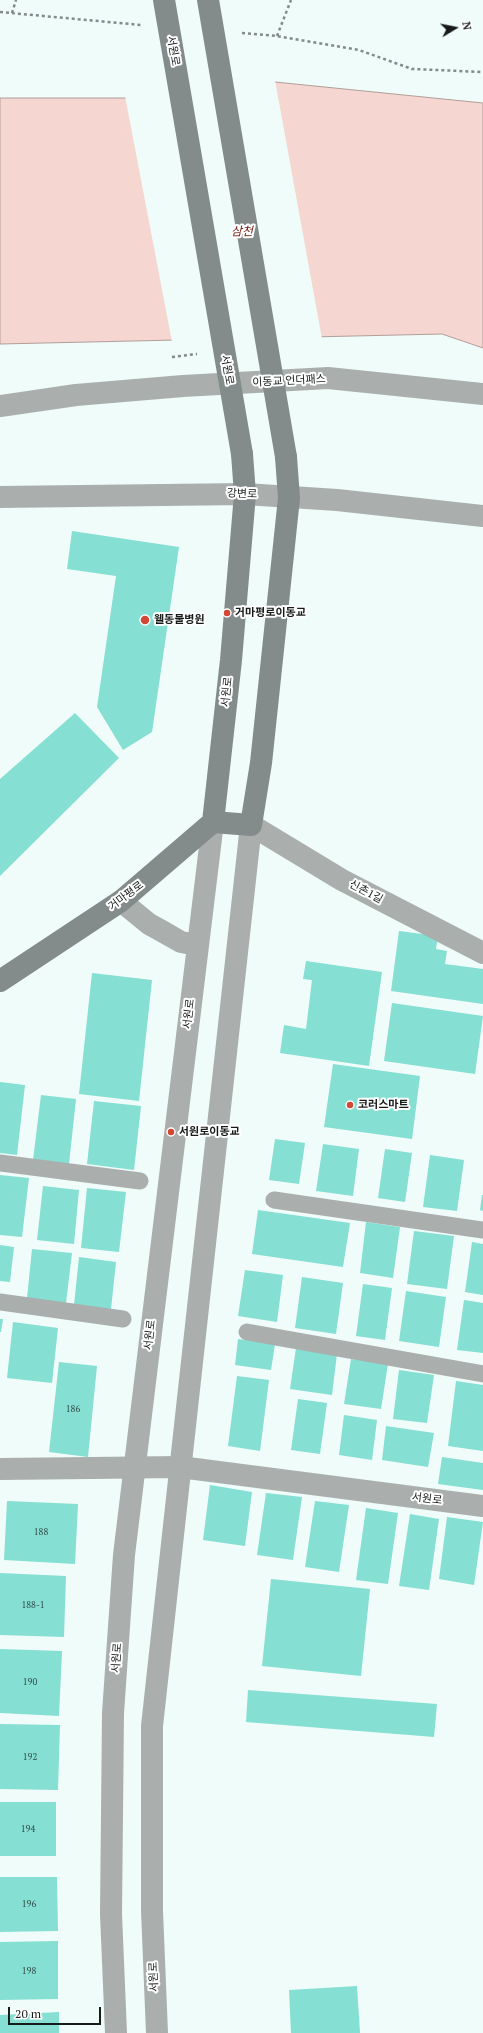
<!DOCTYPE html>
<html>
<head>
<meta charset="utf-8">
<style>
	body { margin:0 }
	#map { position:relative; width:483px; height:2033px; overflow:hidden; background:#effcf9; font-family:"PT Serif",serif }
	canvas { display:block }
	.north { position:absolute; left:435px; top:8px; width:40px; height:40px; -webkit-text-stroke:3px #fff; paint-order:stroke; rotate:80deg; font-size:11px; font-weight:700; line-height:16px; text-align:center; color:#161a19 }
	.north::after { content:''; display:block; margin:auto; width:14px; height:18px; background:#161a19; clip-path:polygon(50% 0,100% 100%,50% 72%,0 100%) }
	.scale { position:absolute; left:8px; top:2007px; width:93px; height:18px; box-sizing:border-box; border:2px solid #161a19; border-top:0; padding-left:5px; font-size:12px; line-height:14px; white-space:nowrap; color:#161a19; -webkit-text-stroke:3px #fff; paint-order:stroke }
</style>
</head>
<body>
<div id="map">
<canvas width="483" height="2033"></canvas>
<div class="north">N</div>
<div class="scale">20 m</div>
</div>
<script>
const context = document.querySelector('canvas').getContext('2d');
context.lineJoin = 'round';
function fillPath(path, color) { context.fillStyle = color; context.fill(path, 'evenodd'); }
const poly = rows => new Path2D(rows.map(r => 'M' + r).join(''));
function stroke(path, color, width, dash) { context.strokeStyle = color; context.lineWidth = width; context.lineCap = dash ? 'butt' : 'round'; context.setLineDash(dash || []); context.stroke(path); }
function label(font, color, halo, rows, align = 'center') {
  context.font = font + ' "PT Serif","Noto Sans KR",serif'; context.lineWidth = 4; context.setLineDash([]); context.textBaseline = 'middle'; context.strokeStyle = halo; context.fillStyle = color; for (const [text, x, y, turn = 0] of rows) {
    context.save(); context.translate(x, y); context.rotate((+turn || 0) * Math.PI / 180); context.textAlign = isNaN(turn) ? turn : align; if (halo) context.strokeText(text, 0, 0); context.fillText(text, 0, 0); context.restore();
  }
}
const water = poly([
	[275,82,483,103,483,348,442,334,0,344,0,98,127,98,275,82]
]);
fillPath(water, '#f5d6d0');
stroke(water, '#b29e99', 1);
fillPath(poly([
	[275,80,322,339,172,342,125,96]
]), '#effcf9');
fillPath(poly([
	[72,531,179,547,152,732,123,750,97,707,116,576,67,569],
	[75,713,119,758,0,876,0,779],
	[399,931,438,936,436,949,447,951,445,964,483,969,483,1004,391,991],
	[306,961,382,972,369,1066,280,1053,284,1025,306,1029,312,980,303,979],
	[92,973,152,980,139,1101,79,1094],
	[392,1003,483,1016,475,1074,384,1061],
	[333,1064,420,1076,412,1139,324,1127],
	[0,1082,25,1085,17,1155,0,1153],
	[41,1095,76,1099,69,1164,33,1160],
	[94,1101,141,1106,134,1170,87,1164],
	[275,1139,305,1143,299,1184,269,1180],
	[323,1144,359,1149,353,1196,316,1191],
	[385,1149,412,1153,405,1202,378,1198],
	[430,1155,464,1160,457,1211,423,1207],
	[0,1175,29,1178,22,1237,0,1235],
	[43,1186,79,1190,74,1244,37,1240],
	[87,1188,126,1192,119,1252,81,1248],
	[482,1195,483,1195,483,1211,480,1210],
	[258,1210,350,1223,343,1267,252,1254],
	[366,1222,400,1227,393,1278,360,1273],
	[414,1231,454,1236,447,1289,407,1284],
	[472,1242,483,1244,483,1295,465,1292],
	[0,1245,14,1247,10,1282,0,1281],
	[32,1249,72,1253,66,1303,27,1298],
	[79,1257,116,1262,111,1309,74,1305],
	[245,1270,283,1275,277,1322,238,1316],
	[302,1277,343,1283,336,1334,295,1328],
	[363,1284,392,1288,385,1340,356,1336],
	[406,1291,446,1297,439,1347,399,1341],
	[464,1300,483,1303,483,1353,457,1350],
	[0,1319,3,1319,1,1332,0,1332],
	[13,1322,58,1328,52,1383,7,1378],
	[238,1339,275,1344,271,1370,235,1365],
	[296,1348,337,1354,332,1395,290,1389],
	[351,1359,388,1364,381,1409,344,1404],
	[59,1362,97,1366,88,1457,49,1452],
	[399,1370,434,1375,427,1423,393,1419],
	[237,1376,269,1380,260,1451,228,1446],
	[456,1381,483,1385,483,1451,448,1446],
	[298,1399,327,1403,320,1454,291,1450],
	[344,1415,377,1420,372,1460,339,1455],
	[386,1426,434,1433,428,1467,382,1460],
	[442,1457,483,1463,483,1490,438,1484],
	[210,1485,252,1492,245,1546,203,1540],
	[266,1493,302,1497,293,1560,257,1555],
	[7,1501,78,1504,75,1564,4,1560],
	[315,1501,349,1505,339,1572,305,1567],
	[366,1508,398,1513,388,1584,356,1580],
	[410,1514,439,1519,429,1590,399,1586],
	[447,1517,483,1522,474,1585,439,1579],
	[0,1573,66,1576,64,1637,0,1635],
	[271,1579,370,1589,361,1676,262,1666],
	[0,1649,62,1651,59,1716,0,1713],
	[248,1690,437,1704,434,1737,246,1722],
	[0,1724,60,1725,58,1790,0,1789],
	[0,1802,56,1802,56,1856,0,1856],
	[0,1877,57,1877,58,1931,0,1932],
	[58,1941,58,1999,0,2000,0,1942],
	[357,1986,360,2033,291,2033,289,1990],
	[59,2012,59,2033,0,2033,0,2015]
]), '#85dfd2');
stroke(poly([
	[0,12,141,25],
	[12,13,16,0],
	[242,33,277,36,359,50,412,69,483,72],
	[277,36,291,0],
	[172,357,197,354]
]), '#828b89', 2.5, [3, 3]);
stroke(poly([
	[0,1163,140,1181],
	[274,1200,483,1230],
	[0,1302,123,1319],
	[247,1332,483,1374]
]), '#aaafae', 17);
stroke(poly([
	[251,825,342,880,483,953],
	[0,1469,180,1467,483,1506]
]), '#aaafae', 22);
stroke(poly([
	[0,406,76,395,183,386,328,378,483,394],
	[0,497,245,494,337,500,483,516],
	[121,901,149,924,160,930,181,942,197,945],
	[116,2033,111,1914,113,1713,124,1555,213,822],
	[157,2033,152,1911,152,1726,251,825]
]), '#aaafae', 22);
stroke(poly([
	[213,822,231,660,245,494,242,454],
	[0,981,121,901,213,822,251,825,261,763,289,498,286,457]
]), '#848c8b', 22);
stroke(poly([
	[164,0,242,454],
	[208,0,286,457]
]), '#848c8b', 22);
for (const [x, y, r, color] of [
	[227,613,4,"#d34734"],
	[145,620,5,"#d34734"],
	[350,1105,4,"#d34734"],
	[171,1132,4,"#d34734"]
]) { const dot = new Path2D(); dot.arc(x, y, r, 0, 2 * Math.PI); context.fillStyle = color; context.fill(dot); stroke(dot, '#fff', 1.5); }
label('9px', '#324b47', null, [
	["186",73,1409],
	["188",41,1532],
	["188-1",33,1605],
	["190",30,1682],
	["192",30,1757],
	["194",28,1829],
	["196",29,1904],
	["198",29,1971]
]);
label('11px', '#161a19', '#fff', [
	["서원로",173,51,80],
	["서원로",227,370,80],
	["이동교 언더패스",289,381,-3],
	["강변로",242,494,2],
	["서원로",227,692,-84],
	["신촌1길",366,892,28],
	["거마평로",126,896,-37],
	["서원로",189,1014,-83],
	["서원로",150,1335,-83],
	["서원로",427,1499,7],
	["서원로",117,1658,-86],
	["서원로",154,1977,-92]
]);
label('bold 11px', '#161a19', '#fff', [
	["거마평로이동교",235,613],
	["웰동물병원",154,620],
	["코러스마트",358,1105],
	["서원로이동교",179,1132]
], 'left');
label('italic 12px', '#762218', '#fff', [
	["삼천",242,232,-1]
]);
</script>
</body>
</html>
